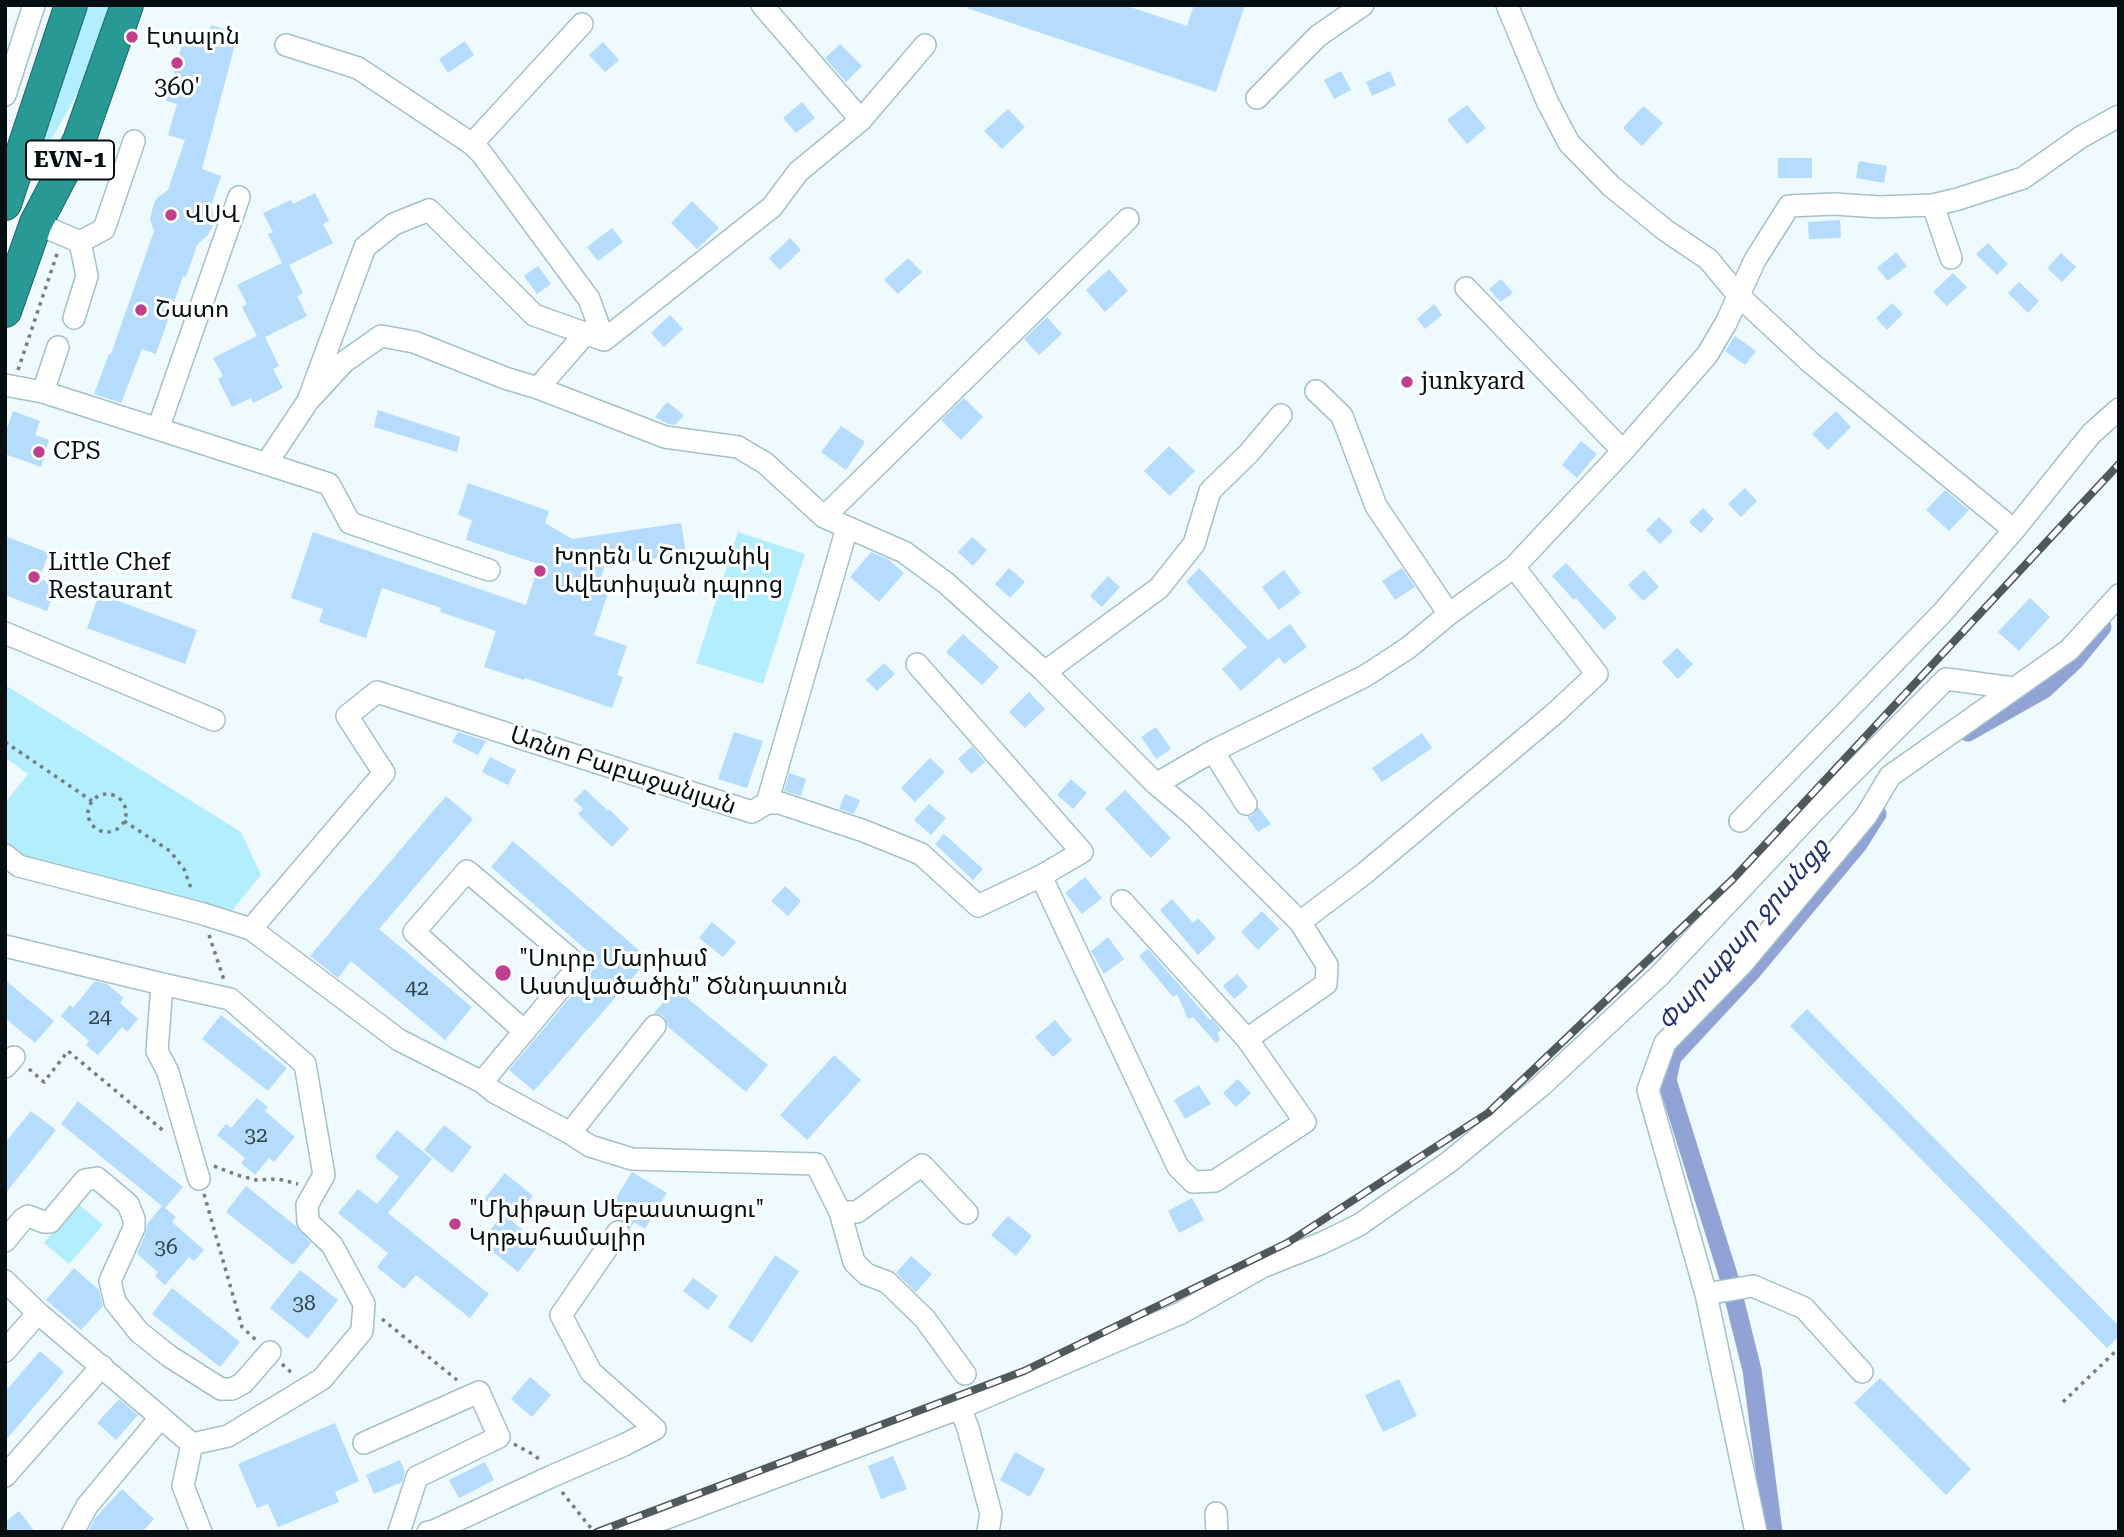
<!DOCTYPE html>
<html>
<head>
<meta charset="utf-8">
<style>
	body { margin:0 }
	#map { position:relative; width:2124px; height:1537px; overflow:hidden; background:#eefafd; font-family:"Roboto Serif",serif }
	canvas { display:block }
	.frame { position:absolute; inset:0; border:7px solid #050e11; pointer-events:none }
</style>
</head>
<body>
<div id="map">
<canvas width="2124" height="1537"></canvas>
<div class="frame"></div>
</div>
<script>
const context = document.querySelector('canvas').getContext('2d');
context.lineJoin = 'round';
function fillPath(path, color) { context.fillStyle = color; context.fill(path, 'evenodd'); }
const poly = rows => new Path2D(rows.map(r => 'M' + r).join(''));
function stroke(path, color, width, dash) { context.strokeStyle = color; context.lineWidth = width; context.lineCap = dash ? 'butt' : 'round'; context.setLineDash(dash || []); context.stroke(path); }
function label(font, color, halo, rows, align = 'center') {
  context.font = font + ' "Roboto Serif","Noto Sans Armenian",serif'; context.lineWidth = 6; context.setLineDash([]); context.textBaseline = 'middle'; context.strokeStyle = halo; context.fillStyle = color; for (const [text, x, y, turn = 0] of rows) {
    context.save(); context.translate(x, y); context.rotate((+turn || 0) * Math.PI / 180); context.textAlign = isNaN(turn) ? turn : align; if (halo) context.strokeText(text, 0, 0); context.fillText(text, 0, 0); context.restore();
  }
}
fillPath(poly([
	[86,5,109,5,81,87,28,181],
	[738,532,805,554,763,684,696,663],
	[5,685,241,832,261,875,231,912,42,863,12,849,5,843,5,803,28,774,5,757],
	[77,1203,103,1225,69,1264,44,1243]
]), '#b3eeff');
stroke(poly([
	[1968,732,2044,689,2075,660,2102,627],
	[1773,1532,1752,1370,1729,1278,1667,1080,1672,1057,1752,971,1858,844,1877,814]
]), '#91a3d5', 19);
fillPath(poly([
	[968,5,1124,5,1187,26,1194,5,1245,5,1216,92,967,8],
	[211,25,238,33,202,169,221,176,211,206,214,220,212,228,208,235,197,245,186,277,183,276,156,354,142,349,121,403,94,394,109,354,111,354,154,231,150,219,154,203,158,197,168,190,185,140,168,135,177,104,166,101,184,38,188,40,191,29,208,34],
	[465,41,474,55,448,73,439,59],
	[603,42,619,60,605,72,589,55],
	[840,44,862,66,846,82,825,58],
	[1341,71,1351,90,1334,99,1324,80],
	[1390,71,1396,85,1372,96,1366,82],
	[802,102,815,118,796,133,783,118],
	[1467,105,1486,128,1467,144,1447,120],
	[1643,106,1663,123,1642,146,1623,128],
	[1008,109,1025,127,1002,149,984,131],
	[1778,158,1812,158,1812,178,1778,178],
	[1859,161,1887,166,1884,183,1856,178],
	[315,193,329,221,323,224,333,243,289,265,303,293,297,296,307,316,265,337,279,366,273,369,283,388,253,403,251,398,232,407,218,379,223,376,213,358,257,336,242,307,247,304,237,285,282,263,268,234,273,232,263,213,291,200,293,204],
	[692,201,719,228,697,249,671,223],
	[1840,220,1841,238,1809,239,1808,222],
	[612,228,623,242,598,261,587,247],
	[790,238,801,250,780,270,769,258],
	[1988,243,2008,264,1997,275,1976,254],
	[1896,252,1907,266,1888,281,1877,268],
	[2061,253,2076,267,2062,282,2047,268],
	[908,258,922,272,898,294,884,280],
	[538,266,551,284,537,294,524,276],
	[1109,269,1128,291,1105,312,1086,290],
	[1953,273,1967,287,1947,306,1933,292],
	[1501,279,1513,293,1500,302,1489,289],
	[2019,282,2039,301,2028,313,2008,293],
	[1892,303,1903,314,1887,330,1876,318],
	[1434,304,1442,315,1425,329,1417,319],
	[670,315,683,329,664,347,651,333],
	[1047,317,1062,334,1039,355,1024,339],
	[1735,336,1756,351,1745,365,1725,351],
	[964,398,983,417,961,440,941,420],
	[667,402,684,415,675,425,668,424,655,417],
	[378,410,460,437,457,452,374,427],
	[13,411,40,421,35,435,49,440,41,467,5,454,5,433],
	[1836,411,1851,427,1828,450,1812,434],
	[841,426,865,442,846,470,821,452],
	[1581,441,1597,454,1577,478,1562,465],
	[1169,446,1195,471,1170,496,1144,471],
	[468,483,549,511,545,523,572,539,681,523,686,554,605,565,598,587,609,590,594,635,627,646,617,675,623,677,612,708,525,678,524,680,484,667,496,631,440,612,441,608,382,588,366,638,319,622,323,609,291,598,313,532,526,605,539,564,466,540,472,520,458,515],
	[1745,488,1757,501,1741,517,1728,504],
	[1945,490,1969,510,1949,531,1926,510],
	[1703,508,1714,519,1701,533,1689,522],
	[1659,517,1673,531,1660,544,1646,530],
	[5,536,49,553,39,579,57,585,47,611,5,595],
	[972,537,987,550,973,566,958,552],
	[871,552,888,559,904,573,879,602,850,577],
	[1566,563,1617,618,1604,630,1576,598,1574,600,1552,576],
	[1009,568,1025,582,1010,598,995,584],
	[1199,568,1268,640,1290,624,1307,647,1284,664,1279,657,1241,691,1222,669,1247,647,1186,582],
	[1402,568,1415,587,1395,600,1382,581],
	[1284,570,1301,593,1279,610,1262,587],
	[1644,570,1659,587,1643,601,1628,585],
	[1108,576,1120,587,1102,607,1090,596],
	[99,594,197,630,185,664,87,628],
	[2030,598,2050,617,2019,651,1998,632],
	[963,634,999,667,982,685,946,652],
	[1677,648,1693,664,1678,679,1662,662],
	[884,663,895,674,877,691,866,680],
	[1029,692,1045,709,1025,728,1009,712],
	[1156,727,1171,749,1156,759,1141,737],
	[458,732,486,741,478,755,452,742],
	[734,732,763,741,747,788,718,779],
	[1422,733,1432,748,1382,782,1372,768],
	[972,746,985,762,971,774,958,759],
	[490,757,516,770,508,785,482,772],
	[930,758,945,772,915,802,901,788],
	[789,773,806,779,801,796,784,791],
	[1071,779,1087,793,1073,809,1057,795],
	[585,789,608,811,609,809,629,829,612,847,578,814,583,809,574,800],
	[1125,790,1171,838,1151,858,1105,809],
	[845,794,860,800,854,814,839,809],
	[446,796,473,819,379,929,472,1007,445,1040,351,961,338,978,310,956],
	[929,804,946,818,931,835,914,820],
	[1258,807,1271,824,1258,832,1247,817,1253,815],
	[944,834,983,869,973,880,935,844],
	[513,841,649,959,534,1091,509,1070,600,962,491,867],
	[1085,877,1102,898,1082,914,1065,893],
	[785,886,801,901,788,916,771,901],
	[1172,899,1193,923,1198,918,1216,938,1198,955,1160,910],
	[1262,911,1279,929,1258,950,1241,932],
	[712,922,736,942,723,957,699,938],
	[1108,937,1124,959,1104,974,1091,951],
	[1148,949,1210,1020,1212,1019,1221,1030,1217,1033,1220,1040,1216,1043,1193,1017,1188,1019,1177,994,1173,997,1139,956],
	[1237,974,1248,987,1234,999,1223,986],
	[5,980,54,1021,35,1043,5,1018],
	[95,981,107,984,124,998,120,1003,138,1019,127,1032,122,1027,98,1055,86,1045,89,1041,61,1016,70,1005,73,1008],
	[675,988,768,1065,746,1092,668,1027,664,1016,654,1013],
	[1807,1009,2119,1326,2119,1336,2107,1348,1790,1026],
	[221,1015,287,1068,268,1091,202,1039],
	[1055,1020,1072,1040,1053,1057,1035,1037],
	[834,1055,861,1080,807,1140,780,1115],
	[1238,1079,1251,1093,1236,1107,1223,1093],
	[1199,1085,1211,1104,1185,1119,1174,1100],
	[257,1098,268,1107,265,1111,295,1137,274,1162,269,1158,255,1175,241,1163,245,1158,217,1135,226,1124,231,1128],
	[78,1101,183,1187,165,1208,176,1217,172,1222,204,1250,194,1261,189,1257,165,1285,155,1276,158,1272,137,1254,146,1233,147,1224,162,1206,61,1124],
	[31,1111,56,1130,5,1194,5,1143],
	[444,1125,472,1147,452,1173,424,1150],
	[397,1130,432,1159,388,1213,489,1294,470,1318,416,1275,404,1289,377,1267,388,1253,338,1213,358,1189,377,1204,399,1177,375,1157],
	[632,1172,667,1193,645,1229,634,1222,630,1229,625,1221,615,1220,606,1214],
	[505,1173,533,1196,512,1221,484,1199],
	[246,1186,297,1227,311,1243,293,1265,226,1212],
	[1192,1198,1204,1220,1179,1233,1168,1211],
	[503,1214,540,1244,518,1272,481,1242],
	[1008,1216,1032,1236,1016,1256,991,1235],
	[775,1255,799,1271,752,1343,728,1327],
	[911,1256,932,1274,916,1292,896,1273],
	[74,1268,99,1290,103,1306,81,1330,46,1300],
	[300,1270,338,1300,308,1339,270,1308],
	[693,1278,718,1296,708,1310,683,1291],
	[172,1288,240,1342,220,1367,152,1314],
	[40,1351,64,1372,5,1441,5,1392],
	[530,1377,551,1395,532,1417,511,1399],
	[1880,1378,1971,1469,1946,1495,1854,1403],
	[1399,1379,1417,1416,1383,1432,1365,1395],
	[119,1399,138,1415,116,1440,97,1423],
	[335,1423,359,1481,335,1492,339,1502,278,1527,268,1504,257,1508,238,1464],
	[1015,1452,1045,1469,1030,1497,1000,1480],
	[893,1456,907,1489,881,1499,868,1466],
	[400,1460,405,1472,402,1482,374,1494,366,1475],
	[485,1462,494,1480,459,1498,449,1480],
	[122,1489,154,1519,142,1532,88,1532,96,1517],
	[19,1511,35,1532,5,1532,5,1522]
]), '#b5dcfc');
const minor = poly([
	[762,5,861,120],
	[1507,5,1547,101,1569,143,1611,186,1665,230,1708,259,1739,296,1810,362,2014,530],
	[286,45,358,68,472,144,482,154,589,299,604,340],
	[5,95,34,5],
	[1257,98,1318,36,1363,5],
	[472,144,582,24],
	[1933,205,1951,258],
	[36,223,80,242],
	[80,242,104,229,134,141],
	[1466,288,1623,451],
	[74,318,87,276,80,242],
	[604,340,772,207,798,172,861,120,925,45],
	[5,385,43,392,329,484,350,523,489,570],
	[538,388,586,333],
	[1316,391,1342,416,1376,506,1449,614],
	[43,392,58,347],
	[308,401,344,362,381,336,414,342,505,378,538,388,665,437,738,447,765,463,824,517,904,552,946,583,1045,672,1156,784,1193,815,1300,922,1327,965,1326,984,1247,1039],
	[158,429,239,197],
	[266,464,308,401,365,247,394,224,429,210,534,315,604,340],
	[824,517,1128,219],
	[5,633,214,720],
	[1045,672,1159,588,1194,544,1210,491,1249,453,1281,415],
	[1213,751,1246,804],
	[1156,784,1213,751,1365,676,1408,648,1449,614,1514,567,1623,451,1707,355,1726,323,1755,260,1789,206,1834,204,1879,207,1933,205,1958,199,2023,178,2081,137,2119,116],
	[767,803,847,528],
	[1740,821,1943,612,2014,530,2091,434,2119,409],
	[5,855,19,866,200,913,251,929,399,1040,482,1082,494,1092,570,1133,655,1026],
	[1041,876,1178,1167,1193,1182,1215,1181,1305,1122,1247,1039,1122,901],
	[1300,922,1365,873,1554,714,1597,674,1514,567],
	[251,929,384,773,347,716,377,692,752,812,767,803,780,803,864,831,921,854,978,906,1041,876,1082,852,917,664],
	[5,946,162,984,230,999,305,1064,324,1175,307,1205,308,1222,332,1245,364,1304,362,1331,322,1379,228,1436,192,1444,38,1313,5,1281],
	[162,984,157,1051,168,1072,199,1179],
	[5,1067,14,1057],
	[482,1082,579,966,467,871,414,932,524,1031],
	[570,1133,590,1146,632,1159,816,1164,840,1212,854,1262,866,1274,887,1282,925,1319,965,1374],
	[840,1212,857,1212,922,1165,967,1213],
	[5,1241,23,1219,28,1216,44,1222,50,1222,85,1180,97,1178,128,1204,134,1219,134,1228,110,1281,115,1302,139,1332,169,1356,221,1389,232,1389,243,1383,270,1352],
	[1706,1294,1753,1286,1804,1308,1862,1372],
	[5,1351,38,1313],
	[960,1408,968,1428,991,1514,988,1532],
	[364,1443,479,1392,499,1437,417,1477,399,1532],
	[192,1444,183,1486,201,1532],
	[5,1476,102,1366],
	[1216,1513,1217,1532],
	[73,1532,87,1506,161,1417],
	[428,1532,434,1531,550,1477,624,1445,655,1429,591,1372,561,1315,618,1232],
	[629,1532,960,1408,1181,1313,1262,1267,1322,1243,1359,1225,1449,1162,1541,1086,1660,975,1814,811,1946,679,2013,688],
	[1756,1532,1706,1294,1648,1090,1665,1043,1742,964,1866,816,1890,776,2069,650,2119,595]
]);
const highway = poly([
	[5,204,71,5],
	[5,311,36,223,79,141,127,5]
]);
stroke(minor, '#a4c0c9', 24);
stroke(highway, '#1c6867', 34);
stroke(poly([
	[18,370,58,251],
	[5,742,92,801],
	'88 813a19 19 0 1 1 38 0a19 19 0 1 1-38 0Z',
	[124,821,170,851,184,869,192,891],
	[209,935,224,980],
	[29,1069,44,1082,68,1051,165,1132],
	[214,1166,237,1175,256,1180,278,1179,298,1184],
	[204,1194,242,1327,256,1340],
	[382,1319,457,1380],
	[282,1364,294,1375],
	[2063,1402,2119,1348],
	[514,1444,536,1456,539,1460],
	[562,1492,594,1532]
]), '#737e81', 3.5, [3.5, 5]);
stroke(minor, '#fff', 21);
stroke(highway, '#299995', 32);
const rail = poly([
	[597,1532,1024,1371,1287,1243,1488,1113,1733,879,2119,464]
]);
stroke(rail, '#4f595c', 8);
stroke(rail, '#fff', 5, [16]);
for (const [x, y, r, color] of [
	[132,37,7,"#bf418e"],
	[177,63,7,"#bf418e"],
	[171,215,7,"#bf418e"],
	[141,310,7,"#bf418e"],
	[1407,382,7,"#bf418e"],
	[39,452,7,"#bf418e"],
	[540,571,7,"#bf418e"],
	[34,577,7,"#bf418e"],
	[503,973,9,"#bf418e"],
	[455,1224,7,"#bf418e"]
]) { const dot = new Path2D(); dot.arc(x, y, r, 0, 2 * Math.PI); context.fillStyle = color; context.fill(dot); stroke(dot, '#fff', 2.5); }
label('21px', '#31424c', null, [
	["42",417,989],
	["24",100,1018],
	["32",256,1136],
	["36",166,1248],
	["38",304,1304]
]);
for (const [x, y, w] of [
	[70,160,88]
]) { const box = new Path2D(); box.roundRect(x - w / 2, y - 19.5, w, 39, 5); context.fillStyle = '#fff'; context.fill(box); stroke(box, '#050e11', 2); }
label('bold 23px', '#050e11', null, [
	["EVN-1",70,160]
]);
label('24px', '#050e11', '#fff', [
	["Էտալոն",146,37],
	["360'",177,88,"center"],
	["ՎՍՎ",185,215],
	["Շատո",155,310],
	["junkyard",1421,382],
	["CPS",53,452],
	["Խորեն և Շուշանիկ",554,557],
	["Ավետիսյան դպրոց",554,585],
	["Little Chef",48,563],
	["Restaurant",48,591],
	["\"Սուրբ Մարիամ",519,959],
	["Աստվածածին\" Ծննդատուն",519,987],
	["\"Մխիթար Սեբաստացու\"",469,1210],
	["Կրթահամալիր",469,1238]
], 'left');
label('24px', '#050e11', '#fff', [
	["Առնո Բաբաջանյան",623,771,18]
]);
label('italic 26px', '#243470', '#fff', [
	["Փարաքար ջրանցք",1744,935,-49]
]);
</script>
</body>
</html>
